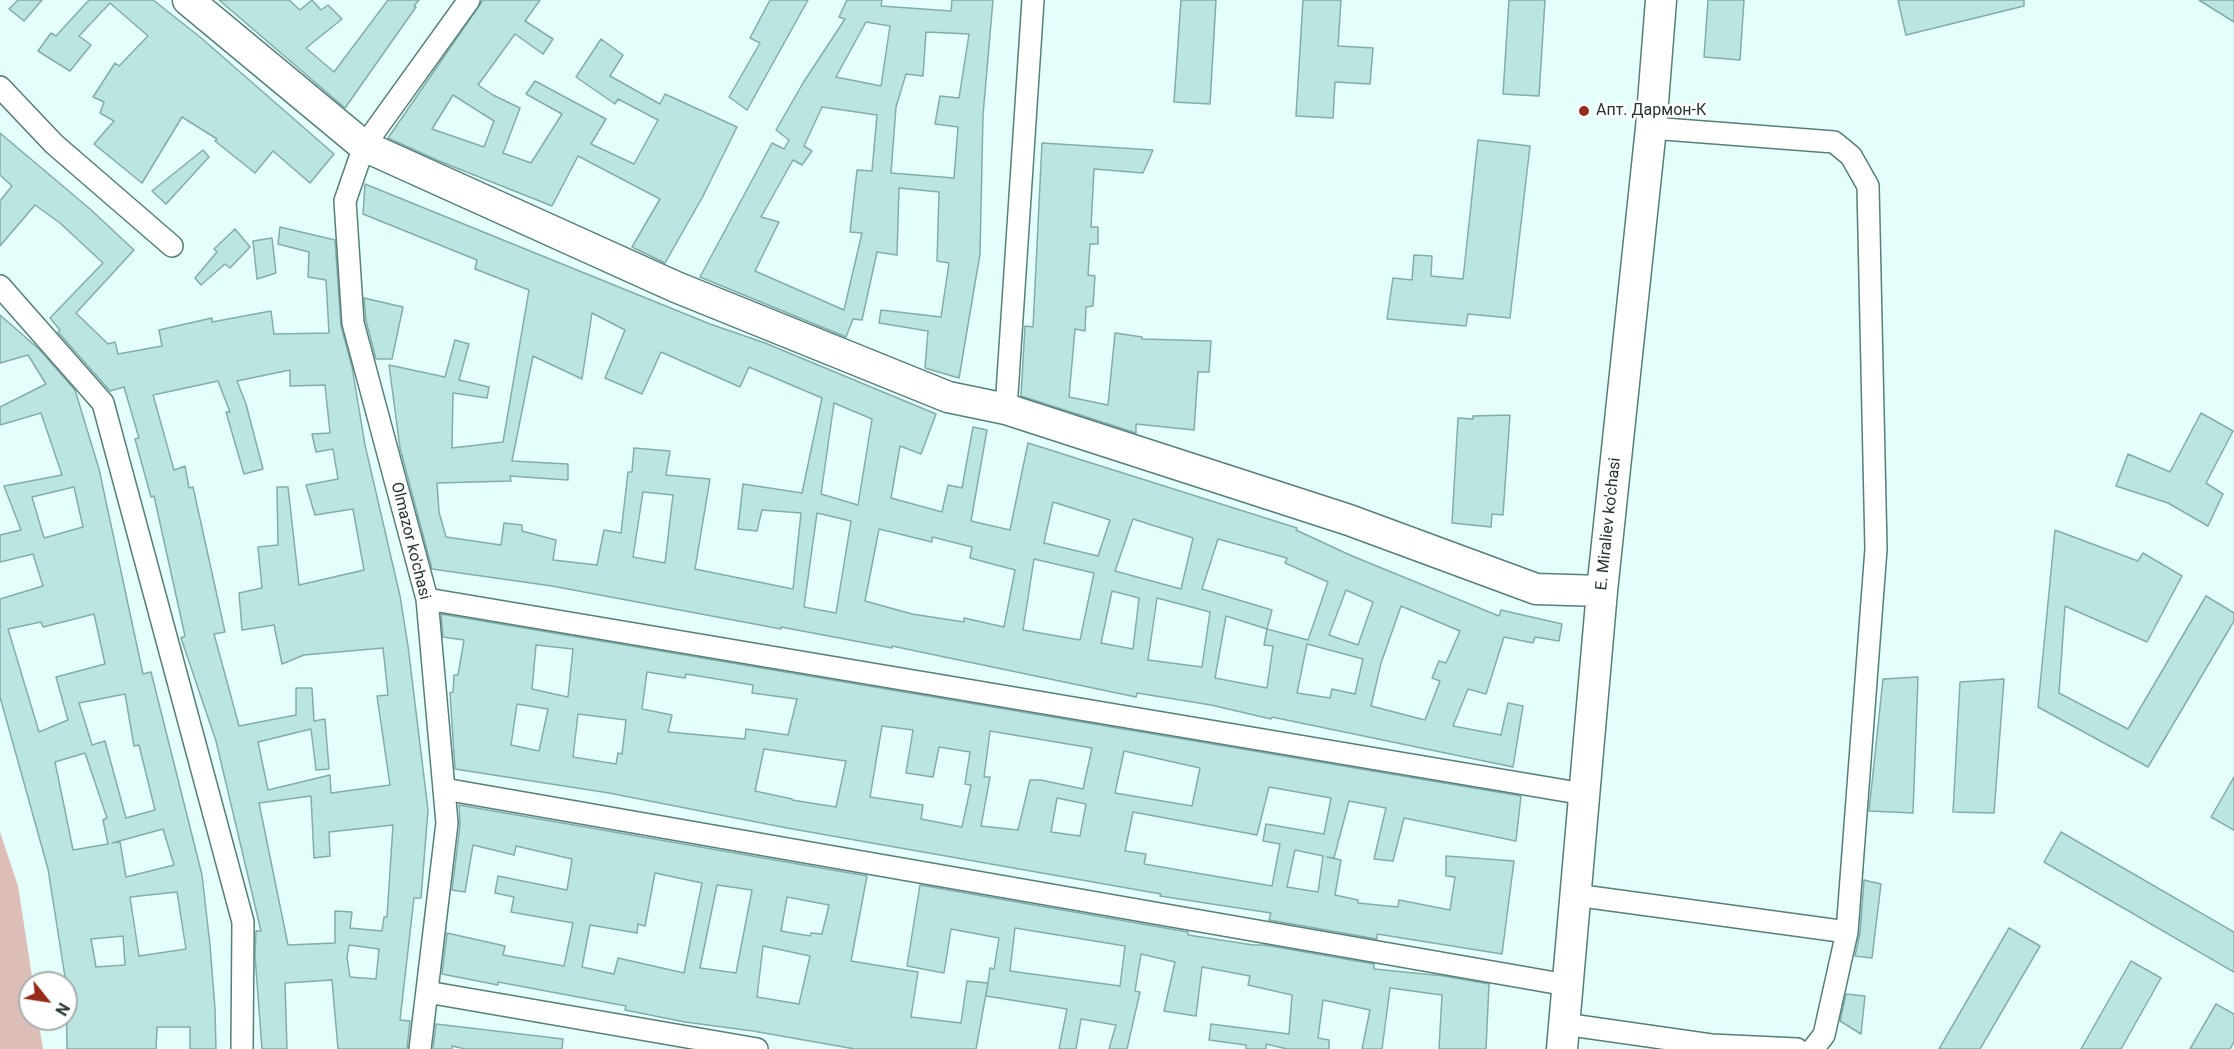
<!DOCTYPE html>
<html>
<head>
<meta charset="utf-8">
<style>
	body { margin:0 }
	#map { position:relative; width:2234px; height:1049px; overflow:hidden; background:#e4fefb; font-family:Roboto,sans-serif }
	canvas { display:block }
	.north { position:absolute; left:18px; top:971px; width:60px; height:60px; box-sizing:border-box; background:#fff; border:2px solid #a7aeae; border-radius:50%; rotate:120deg; font-size:16px; font-weight:700; line-height:24px; text-align:center; color:#243534 }
	.north::after { content:''; display:block; margin:auto; width:21px; height:27px; background:#952b19; clip-path:polygon(50% 0,100% 100%,50% 72%,0 100%) }
</style>
</head>
<body>
<div id="map">
<canvas width="2234" height="1049"></canvas>
<div class="north">N</div>
</div>
<script>
const context = document.querySelector('canvas').getContext('2d');
context.lineJoin = 'round';
function fillPath(path, color) { context.fillStyle = color; context.fill(path, 'evenodd'); }
const poly = rows => new Path2D(rows.map(r => 'M' + r).join(''));
function stroke(path, color, width, dash) { context.strokeStyle = color; context.lineWidth = width; context.lineCap = dash ? 'butt' : 'round'; context.setLineDash(dash || []); context.stroke(path); }
function label(font, color, halo, rows, align = 'center') {
  context.font = font + ' Roboto,sans-serif'; context.lineWidth = 5; context.setLineDash([]); context.textBaseline = 'middle'; context.strokeStyle = halo; context.fillStyle = color; for (const [text, x, y, turn = 0] of rows) {
    context.save(); context.translate(x, y); context.rotate((+turn || 0) * Math.PI / 180); context.textAlign = isNaN(turn) ? turn : align; if (halo) context.strokeText(text, 0, 0); context.fillText(text, 0, 0); context.restore();
  }
}
fillPath(poly([
	[0,832,18,886,33,983,30,983,30,1019,38,1019,43,1049,0,1049]
]), '#dcbeb7');
const building = poly([
	[18,0,42,0,24,21,9,9,18,0],
	[89,0,153,0,200,37,334,154,310,183,273,151,255,173,215,141,217,139,182,117,142,183,94,144,114,121,100,113,104,102,93,97,115,63,119,66,148,36,110,3,79,36,91,45,70,71,38,51,51,33,56,36,89,0],
	[219,0,289,0,300,10,312,0,321,10,328,5,342,19,306,48,334,72,388,0,419,0,414,6,416,7,345,108,219,0],
	[483,0,540,0,525,21,553,39,543,54,515,34,478,85,493,95,520,108,503,153,531,163,562,114,526,94,535,81,606,119,591,144,634,164,658,120,618,99,615,104,576,77,601,39,623,55,610,76,660,104,665,94,737,127,702,198,665,263,632,247,660,199,578,156,552,206,439,161,388,138,483,0],
	[453,95,494,121,484,147,432,129,453,95],
	[770,0,808,0,747,110,729,97,760,43,750,38,770,0],
	[847,0,882,0,881,6,951,11,952,0,993,0,983,115,980,254,959,378,925,368,928,331,879,323,881,310,941,317,949,263,937,261,939,192,899,188,897,255,877,252,862,320,853,319,846,337,700,277,772,143,784,149,789,140,776,130,803,83,845,19,839,17,847,0],
	[866,22,890,26,881,86,836,77,866,22],
	[926,32,969,34,959,98,940,96,935,124,958,127,954,178,891,173,896,107,906,74,923,76,926,32],
	[822,107,877,115,872,171,857,170,850,232,862,233,844,310,755,271,779,222,761,217,793,160,802,165,812,151,804,146,822,107],
	[1181,0,1216,0,1210,104,1174,102,1181,0],
	[1303,0,1341,0,1338,46,1373,48,1370,84,1335,82,1333,118,1296,116,1303,0],
	[1509,0,1545,0,1539,96,1503,94,1509,0],
	[1708,0,1744,0,1740,60,1704,57,1708,0],
	[1898,0,2024,0,2024,6,1906,35,1898,0],
	[2199,0,2234,0,2234,22,2199,0],
	[0,133,90,209,134,250,76,313,108,344,115,342,118,354,162,346,159,330,212,318,212,322,271,311,274,334,329,333,326,280,308,277,309,252,278,244,280,227,335,240,341,326,352,367,365,445,400,596,408,646,428,810,421,898,414,898,400,1020,410,1021,407,1049,338,1049,332,980,285,983,287,1049,262,1049,255,956,256,931,261,931,216,741,181,638,185,636,154,496,151,497,135,439,139,438,124,387,110,391,58,332,60,330,50,318,103,263,60,223,35,205,0,246,0,201,12,186,0,175,0,133],
	[290,370,290,386,325,385,330,433,312,434,316,452,333,449,338,479,306,485,315,515,353,509,364,570,299,585,288,487,277,487,278,545,258,547,262,588,239,593,242,630,274,625,282,664,304,655,383,648,388,695,377,696,390,785,331,793,330,775,268,790,258,742,311,729,316,770,329,769,325,719,314,721,312,688,296,688,296,715,239,726,214,634,225,632,193,487,189,488,185,466,174,470,153,395,218,381,230,412,226,412,244,474,263,469,246,404,237,381,290,370],
	[311,796,314,858,330,856,329,832,393,825,387,917,384,917,382,931,350,928,352,912,335,911,335,943,288,945,259,803,311,796],
	[349,945,379,949,376,979,350,977,347,957,349,945],
	[1478,140,1530,146,1510,318,1468,314,1466,326,1387,319,1393,278,1412,280,1414,255,1432,256,1431,276,1463,279,1478,140],
	[1042,143,1153,150,1143,173,1094,169,1091,227,1098,227,1098,244,1090,244,1088,275,1095,276,1093,306,1086,307,1085,331,1075,329,1069,397,1108,405,1115,333,1142,337,1142,339,1211,341,1209,372,1198,372,1194,430,1136,424,1136,433,1021,396,1025,326,1033,327,1042,143],
	[203,150,209,157,166,204,152,191,203,150],
	[365,184,710,324,765,343,936,414,921,454,900,446,891,498,942,512,948,485,962,488,973,427,987,430,971,521,1010,530,1028,443,1297,528,1296,530,1352,556,1499,616,1501,610,1562,624,1559,641,1535,637,1533,643,1504,637,1486,694,1468,689,1453,726,1501,735,1508,703,1523,706,1513,767,1272,717,1271,719,1211,705,1137,693,1136,697,892,646,892,648,781,627,781,629,552,586,432,569,400,448,389,365,445,377,455,340,469,344,459,380,489,387,487,398,453,393,452,448,503,442,529,290,475,269,477,260,363,214,365,184],
	[592,313,625,330,605,378,642,394,661,352,740,387,749,367,822,398,802,493,743,484,738,529,757,531,762,510,801,513,793,589,695,569,710,479,666,475,670,451,634,448,632,472,628,472,621,533,604,530,597,565,553,560,556,540,522,531,522,525,504,523,501,545,446,537,439,512,437,483,511,481,510,476,568,480,568,464,512,461,533,356,582,379,592,313],
	[834,403,872,419,858,505,821,494,834,403],
	[643,492,673,495,665,563,633,557,643,492],
	[1053,502,1110,520,1098,556,1044,543,1053,502],
	[817,513,851,521,836,613,804,607,817,513],
	[1133,519,1193,538,1181,589,1115,571,1133,519],
	[879,529,932,542,932,537,972,547,970,558,1015,570,1004,627,964,618,964,622,912,614,865,601,879,529],
	[1218,539,1287,558,1285,563,1328,582,1308,640,1267,629,1272,610,1202,589,1218,539],
	[1034,559,1094,573,1080,640,1023,630,1034,559],
	[1346,590,1373,602,1358,645,1329,635,1346,590],
	[1112,591,1139,598,1133,649,1101,643,1112,591],
	[1157,598,1210,612,1202,667,1148,660,1157,598],
	[1401,606,1460,631,1446,663,1439,661,1432,678,1440,681,1425,720,1371,706,1381,663,1401,606],
	[1226,616,1267,629,1264,645,1273,646,1267,688,1215,678,1226,616],
	[1307,644,1363,659,1355,694,1332,689,1330,698,1297,693,1307,644],
	[235,229,250,247,230,268,225,264,201,285,195,278,217,252,214,249,235,229],
	[272,238,276,273,257,279,253,241,272,238],
	[364,298,403,307,392,359,376,359,366,321,364,298],
	[0,315,40,350,75,390,99,469,143,674,151,672,202,875,210,945,215,1009,216,1049,190,1049,190,1027,157,1027,156,1049,67,1049,66,983,48,869,0,697,0,599,43,586,33,554,0,562,0,535,21,530,4,486,62,475,41,413,0,425,0,407,46,384,28,355,0,363,0,315],
	[74,487,83,527,44,538,32,497,74,487],
	[94,614,105,664,56,677,68,720,39,732,8,629,41,622,43,627,94,614],
	[125,694,134,746,139,745,155,810,126,818,105,741,92,745,79,703,125,694],
	[85,753,107,818,103,820,108,844,73,850,55,762,85,753],
	[163,829,174,865,126,877,120,842,112,843,163,829],
	[177,892,186,949,139,956,130,897,177,892],
	[123,936,125,965,96,967,91,939,123,936],
	[2201,413,2233,431,2206,483,2223,494,2208,526,2168,503,2116,486,2128,454,2170,472,2201,413],
	[1510,415,1503,515,1492,514,1491,527,1452,523,1458,418,1473,419,1473,416,1510,415],
	[2055,530,2138,561,2143,553,2182,576,2147,642,2065,606,2059,693,2128,729,2206,596,2234,613,2234,621,2148,767,2038,707,2055,530],
	[441,614,1521,796,1516,841,1404,818,1393,861,1374,859,1386,808,1349,801,1334,858,1327,857,1341,860,1335,895,1358,900,1358,903,1398,907,1399,900,1450,910,1455,877,1446,876,1446,856,1514,861,1502,954,1377,934,1377,939,1269,920,1271,913,1160,896,1161,894,787,828,609,793,455,769,450,693,453,692,454,675,458,675,464,640,443,637,441,614],
	[536,645,573,649,568,697,532,689,536,645],
	[647,672,685,678,686,674,753,685,752,693,797,699,788,735,746,729,745,739,668,732,672,715,642,709,647,672],
	[517,704,548,709,539,751,511,745,517,704],
	[578,714,626,720,622,754,618,753,616,764,573,757,578,714],
	[882,726,913,730,906,773,933,777,939,747,970,752,965,784,971,785,962,827,921,819,923,805,870,797,882,726],
	[990,731,1092,748,1083,789,1041,780,1030,780,1018,830,981,826,990,777,984,777,990,731],
	[764,749,846,761,836,807,792,800,792,799,755,791,764,749],
	[1124,751,1200,768,1192,806,1115,793,1124,751],
	[1269,787,1331,798,1324,834,1266,824,1263,841,1280,844,1272,886,1144,864,1146,854,1125,851,1133,812,1257,835,1269,787],
	[1057,798,1086,804,1080,836,1051,832,1057,798],
	[1295,850,1323,856,1318,892,1287,887,1295,850],
	[1918,677,1913,813,1869,811,1883,679,1918,677],
	[2004,679,1994,813,1953,812,1960,682,2004,679],
	[2234,777,2234,830,2211,817,2234,777],
	[459,805,867,876,851,961,918,972,911,1017,961,1023,967,981,988,983,976,1049,855,1049,753,1031,685,1022,625,1010,626,1006,498,982,498,985,442,974,447,933,505,946,503,955,564,966,573,923,511,912,514,897,495,893,498,876,567,890,572,859,516,846,514,855,473,845,465,892,452,890,460,825,459,805],
	[655,873,702,883,684,973,618,958,614,974,582,967,590,925,637,933,638,924,645,926,655,873],
	[717,885,752,890,736,973,700,968,717,885],
	[787,897,829,905,822,934,811,933,810,936,781,931,787,897],
	[763,946,810,956,799,1004,757,997,763,946],
	[2061,832,2234,932,2234,972,2044,862,2061,832],
	[1864,880,1881,884,1872,958,1855,956,1860,933,1864,880],
	[920,885,1188,932,1188,935,1253,945,1265,945,1374,964,1374,969,1444,976,1489,984,1486,1049,1439,1049,1442,995,1390,988,1382,1049,1362,1049,1370,1010,1323,1000,1318,1038,1329,1040,1329,1049,1287,1049,1266,1044,1266,1049,1246,1049,1246,1045,1209,1040,1211,1024,1289,1034,1292,995,1248,985,1250,976,1202,967,1196,1016,1164,1011,1175,962,1141,954,1135,991,1140,992,1127,1049,1109,1049,1116,1025,1081,1019,1076,1049,1059,1049,1067,1009,986,996,990,968,994,969,999,938,951,929,944,973,907,966,920,885],
	[1015,928,1125,946,1120,986,1010,971,1015,928],
	[2009,928,2040,946,1980,1049,1939,1049,2009,928],
	[2131,961,2161,978,2121,1049,2081,1049,2131,961],
	[1846,994,1865,996,1861,1034,1840,1021,1846,994],
	[2216,1004,2234,1014,2234,1042,2230,1049,2190,1049,2216,1004],
	[436,1024,563,1039,562,1049,465,1049,452,1046,452,1049,433,1049,436,1024]
]);
fillPath(building, '#bae5e1');
stroke(building, '#83ada9', 1.5);
const street = poly([
	[0,87,54,144,172,246],
	[1651,128,1834,142,1851,156,1868,186,1876,549,1847,932,1824,1035,1813,1049],
	[0,286,103,403,243,922,242,1049],
	[1006,409,1033,0],
	[427,599,1584,794],
	[444,789,1567,985],
	[1575,895,1847,932],
	[427,992,757,1049],
	[1564,1024,1711,1045,1797,1049],
	[420,1049,447,823,427,599,353,323,345,201,364,146,469,0]
]);
const secondary = poly([
	[188,0,364,146,676,287,948,397,1006,409,1349,520,1536,589,1602,591],
	[1562,1049,1602,591,1651,128,1661,0]
]);
stroke(street, '#567e7b', 24);
stroke(secondary, '#567e7b', 33);
stroke(street, '#fff', 21);
stroke(secondary, '#fff', 30);
for (const [x, y, r, color] of [
	[1584,111,6,"#952b19"]
]) { const dot = new Path2D(); dot.arc(x, y, r, 0, 2 * Math.PI); context.fillStyle = color; context.fill(dot); stroke(dot, '#fff', 2); }
label('16px', '#243534', '#fff', [
	["Апт. Дармон-К",1596,111]
], 'left');
label('16px', '#243534', '#fff', [
	["E. Miraliev ko'chasi",1609,524,-84],
	["Olmazor ko'chasi",410,541,76]
]);
</script>
</body>
</html>
